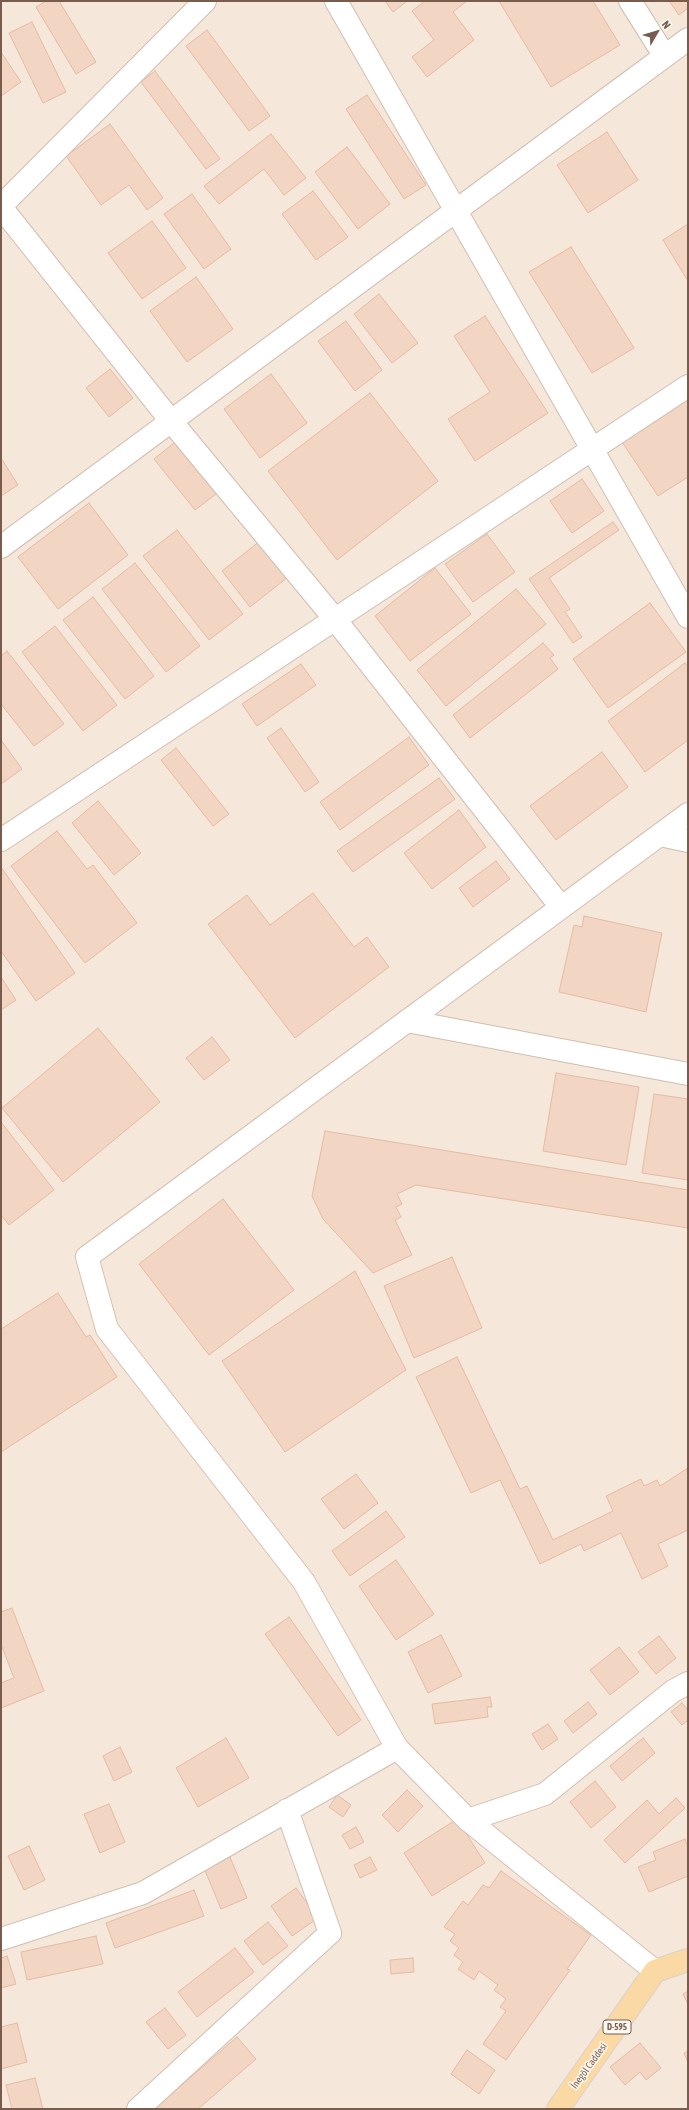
<!DOCTYPE html>
<html>
<head>
<meta charset="utf-8">
<style>
	body { margin:0 }
	#map { position:relative; width:689px; height:2110px; overflow:hidden; background:#fdf6ec; font-family:"Asap Condensed",sans-serif }
	canvas { display:block }
	.frame { position:absolute; inset:0; border:2px solid #7a5c4d; pointer-events:none }
	.north { position:absolute; left:637px; top:12px; width:40px; height:40px; -webkit-text-stroke:3px #fffaf3; paint-order:stroke; rotate:52deg; font-size:11px; font-weight:700; line-height:16px; text-align:center; color:#7a5c4d }
	.north::after { content:''; display:block; margin:auto; width:14px; height:18px; background:#7a5c4d; clip-path:polygon(50% 0,100% 100%,50% 72%,0 100%) }
</style>
</head>
<body>
<div id="map">
<canvas width="689" height="2110"></canvas>
<div class="frame"></div>
<div class="north">N</div>
</div>
<script>
const context = document.querySelector('canvas').getContext('2d');
context.lineJoin = 'round';
function fillPath(path, color) { context.fillStyle = color; context.fill(path, 'evenodd'); }
const poly = rows => new Path2D(rows.map(r => 'M' + r).join(''));
function stroke(path, color, width, dash) { context.strokeStyle = color; context.lineWidth = width; context.lineCap = dash ? 'butt' : 'round'; context.setLineDash(dash || []); context.stroke(path); }
function label(font, color, halo, rows, align = 'center') {
  context.font = font + ' "Asap Condensed",sans-serif'; context.lineWidth = 3; context.setLineDash([]); context.textBaseline = 'middle'; context.strokeStyle = halo; context.fillStyle = color; for (const [text, x, y, turn = 0] of rows) {
    context.save(); context.translate(x, y); context.rotate((+turn || 0) * Math.PI / 180); context.textAlign = isNaN(turn) ? turn : align; if (halo) context.strokeText(text, 0, 0); context.fillText(text, 0, 0); context.restore();
  }
}
fillPath(poly([
	[1,1,688,1,688,2109,1,2109]
]), '#f5e8da');
const building = poly([
	[46,1,59,1,96,62,76,74,36,7,46,1],
	[385,1,407,1,393,12,385,1],
	[425,1,467,1,453,12,474,40,427,77,412,57,434,40,412,11,425,1],
	[499,1,593,1,620,45,551,87,499,1],
	[669,1,688,1,688,8,679,15,669,1],
	[32,22,66,92,43,103,9,33,32,22],
	[207,30,270,116,249,131,186,46,207,30],
	[1,52,21,82,1,96,1,52],
	[155,71,220,159,206,169,141,82,155,71],
	[367,95,426,185,404,199,346,109,367,95],
	[110,124,163,198,147,210,129,185,101,205,66,156,110,124],
	[607,132,638,180,588,213,557,165,607,132],
	[271,134,306,178,284,195,264,169,219,204,204,186,271,134],
	[347,147,390,204,358,229,315,172,347,147],
	[313,191,348,237,316,260,282,214,313,191],
	[192,194,231,249,204,269,164,214,192,194],
	[152,221,186,268,142,299,108,253,152,221],
	[688,224,688,281,663,240,688,224],
	[571,247,634,348,592,373,529,272,571,247],
	[196,277,233,329,187,362,150,311,196,277],
	[379,294,418,343,392,363,354,314,379,294],
	[485,316,548,413,475,461,448,419,490,392,454,336,485,316],
	[346,321,382,370,355,391,318,341,346,321],
	[110,369,133,398,109,417,86,388,110,369],
	[271,374,307,423,260,458,224,409,271,374],
	[370,393,438,481,337,560,268,471,370,393],
	[688,398,688,477,658,496,622,442,688,398],
	[179,439,220,491,195,510,154,459,179,439],
	[1,458,18,485,1,496,1,458],
	[582,479,604,511,572,533,550,501,582,479],
	[89,503,128,555,58,609,18,557,89,503],
	[613,522,619,530,549,578,570,609,565,612,582,637,573,643,529,579,613,522],
	[177,530,243,614,209,640,143,556,177,530],
	[487,534,515,572,473,602,445,564,487,534],
	[260,541,288,577,250,607,222,571,260,541],
	[135,563,200,646,166,672,102,589,135,563],
	[435,568,471,614,410,661,375,616,435,568],
	[516,589,546,624,446,706,417,670,516,589],
	[93,597,154,676,125,699,63,620,93,597],
	[650,603,686,652,608,708,573,659,650,603],
	[55,626,117,705,83,731,22,652,55,626],
	[543,643,554,655,550,658,558,669,470,738,453,715,543,643],
	[7,651,64,724,34,746,1,704,1,656,7,651],
	[685,663,688,667,688,740,645,772,608,721,685,663],
	[301,664,316,685,257,726,242,704,301,664],
	[281,728,319,782,305,792,267,738,281,728],
	[409,737,429,765,340,830,320,802,409,737],
	[1,740,22,769,1,784,1,740],
	[176,748,229,814,213,826,161,760,176,748],
	[602,752,628,787,556,840,530,806,602,752],
	[439,778,455,799,353,872,337,851,439,778],
	[98,801,141,853,114,875,72,823,98,801],
	[459,810,486,847,432,889,404,853,459,810],
	[57,831,87,869,93,865,137,923,85,963,11,866,57,831],
	[496,861,510,879,473,907,459,888,496,861],
	[1,867,75,973,36,1001,1,951,1,867],
	[313,893,354,947,367,937,389,967,295,1038,208,924,247,895,270,925,313,893],
	[584,916,662,933,646,1012,559,992,574,925,582,927,584,916],
	[1,977,16,1000,1,1010,1,977],
	[98,1028,160,1102,63,1182,2,1108,98,1028],
	[212,1037,230,1060,204,1080,186,1058,212,1037],
	[556,1073,639,1087,626,1165,543,1151,556,1073],
	[654,1094,688,1099,688,1180,642,1173,654,1094],
	[1,1122,54,1190,9,1225,1,1215,1,1122],
	[325,1131,688,1190,688,1228,416,1185,397,1194,402,1204,396,1207,401,1217,395,1220,412,1255,373,1273,323,1219,312,1196,325,1131],
	[223,1199,294,1290,209,1355,139,1264,223,1199],
	[452,1257,482,1328,414,1358,384,1286,452,1257],
	[355,1271,406,1370,285,1452,222,1361,355,1271],
	[58,1293,86,1337,90,1335,117,1377,1,1452,1,1329,58,1293],
	[457,1357,520,1489,527,1486,553,1540,613,1511,606,1496,641,1479,644,1486,657,1480,660,1486,688,1468,688,1530,658,1544,668,1566,642,1579,621,1533,584,1551,581,1544,540,1564,500,1480,471,1493,416,1377,457,1357],
	[356,1474,378,1503,344,1529,321,1499,356,1474],
	[386,1511,405,1537,350,1576,332,1551,386,1511],
	[396,1560,434,1614,396,1640,359,1586,396,1560],
	[12,1608,44,1691,1,1708,1,1683,14,1678,1,1644,1,1612,12,1608],
	[289,1617,361,1720,338,1736,265,1634,289,1617],
	[441,1635,462,1676,428,1693,408,1652,441,1635],
	[659,1636,676,1658,656,1674,638,1652,659,1636],
	[619,1647,639,1672,610,1695,590,1670,619,1647],
	[490,1697,492,1707,487,1707,488,1717,435,1724,432,1704,490,1697],
	[588,1702,597,1714,573,1733,564,1721,588,1702],
	[682,1703,688,1710,688,1720,682,1725,671,1712,682,1703],
	[548,1724,558,1739,542,1750,532,1734,548,1724],
	[226,1738,249,1778,198,1807,176,1768,226,1738],
	[643,1738,655,1753,622,1781,610,1766,643,1738],
	[120,1747,132,1772,114,1781,103,1756,120,1747],
	[595,1781,616,1807,591,1828,570,1802,595,1781],
	[407,1790,423,1806,398,1832,382,1815,407,1790],
	[337,1795,351,1805,343,1817,329,1807,337,1795],
	[676,1798,685,1808,625,1863,604,1840,647,1800,659,1814,676,1798],
	[109,1804,125,1842,100,1853,84,1814,109,1804],
	[457,1819,485,1863,432,1896,404,1853,457,1819],
	[356,1827,364,1842,350,1849,342,1835,356,1827],
	[685,1839,688,1847,688,1876,649,1892,638,1867,656,1860,653,1852,685,1839],
	[29,1846,45,1880,24,1890,8,1856,29,1846],
	[230,1857,247,1898,221,1909,204,1868,230,1857],
	[370,1857,377,1870,360,1878,354,1865,370,1857],
	[501,1871,591,1935,567,1969,570,1970,506,2060,483,2044,506,2011,500,2007,506,1999,494,1990,498,1985,479,1971,474,1980,458,1969,463,1962,454,1955,459,1948,450,1941,455,1934,444,1927,463,1901,468,1905,483,1885,489,1888,501,1871],
	[296,1888,318,1918,292,1936,271,1906,296,1888],
	[194,1890,204,1916,115,1948,106,1923,194,1890],
	[268,1922,288,1946,263,1965,244,1941,268,1922],
	[96,1936,103,1964,27,1980,21,1952,96,1936],
	[235,1948,254,1972,197,2017,178,1992,235,1948],
	[7,1956,16,1984,1,1988,1,1958,7,1956],
	[413,1958,414,1972,391,1974,390,1960,413,1958],
	[688,1991,688,2004,683,1994,688,1991],
	[165,2008,186,2035,168,2049,146,2022,165,2008],
	[17,2023,27,2062,1,2069,1,2027,17,2023],
	[237,2037,256,2059,198,2109,154,2109,237,2037],
	[640,2043,661,2068,646,2080,640,2072,625,2085,610,2067,640,2043],
	[467,2050,495,2070,479,2094,451,2074,467,2050],
	[688,2051,688,2062,684,2053,688,2051],
	[35,2078,43,2109,12,2109,6,2085,35,2078]
]);
fillPath(building, '#f3d5c3');
stroke(building, '#e6bba3', 1);
const street = poly([
	[336,1,688,617],
	[630,1,664,55],
	[1,206,205,1],
	[1,207,171,421,334,618,561,907],
	[1,547,688,39],
	[660,835,688,841],
	[1,840,688,386],
	[407,1021,688,1074],
	[468,1820,545,1794,673,1691,688,1683],
	[1,1939,143,1893,397,1748],
	[138,2109,330,1933,287,1810]
]);
const secondary = poly([
	[655,1971,468,1820,397,1748,304,1582,107,1329,87,1257,688,814]
]);
const primary = poly([
	[558,2109,655,1971,688,1960]
]);
stroke(street, '#d1beb0', 24);
stroke(secondary, '#d6c0b0', 24);
stroke(primary, '#dad1cd', 24);
stroke(street, '#fff', 22);
stroke(secondary, '#fff', 22);
stroke(primary, '#fbd9a5', 22);
for (const [x, y, w] of [
	[617,2027,28]
]) { const box = new Path2D(); box.roundRect(x - w / 2, y - 7, w, 14, 3); context.fillStyle = '#fffaf3'; context.fill(box); stroke(box, '#7a5c4d', 1); }
label('bold 9px', '#7a5c4d', null, [
	["D-595",617,2027]
]);
label('10px', '#7a5c4d', '#fffaf3', [
	["İnegöl Caddesi",589,2066,-54]
]);
</script>
</body>
</html>
